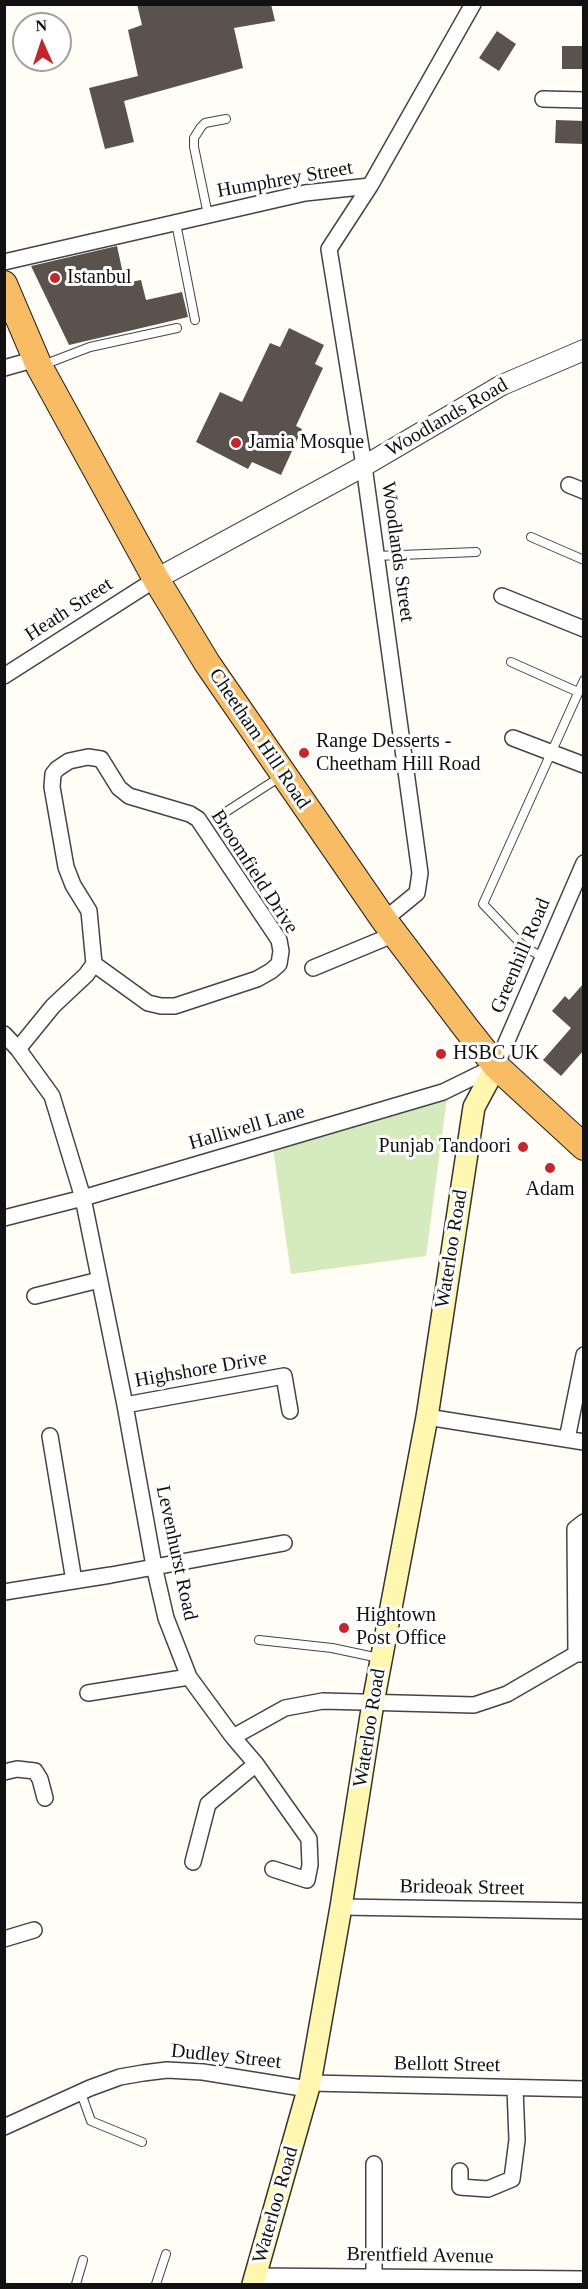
<!DOCTYPE html>
<html>
<head>
<meta charset="utf-8">
<style>
	body { margin:0 }
	#map { position:relative; width:588px; height:2289px; overflow:hidden; background:#fffdf5; font-family:"Times New Roman",serif }
	canvas { display:block }
	.frame { position:absolute; inset:0; border:6px solid #111; pointer-events:none }
	.north { position:absolute; left:12px; top:12px; width:60px; height:60px; box-sizing:border-box; background:#fff; border:2px solid #a0a0a0; border-radius:50%; rotate:357deg; font-size:16px; font-weight:700; line-height:24px; text-align:center; color:#111 }
	.north::after { content:''; display:block; margin:auto; width:21px; height:27px; background:#c4262e; clip-path:polygon(50% 0,100% 100%,50% 72%,0 100%) }
</style>
</head>
<body>
<div id="map">
<canvas width="588" height="2289"></canvas>
<div class="frame"></div>
<div class="north">N</div>
</div>
<script>
const context = document.querySelector('canvas').getContext('2d');
context.lineJoin = 'round';
function fillPath(path, color) { context.fillStyle = color; context.fill(path, 'evenodd'); }
const poly = rows => new Path2D(rows.map(r => 'M' + r).join(''));
function stroke(path, color, width, dash) { context.strokeStyle = color; context.lineWidth = width; context.lineCap = dash ? 'butt' : 'round'; context.setLineDash(dash || []); context.stroke(path); }
function label(font, color, halo, rows, align = 'center') {
  context.font = font + ' "Times New Roman",serif'; context.lineWidth = 6; context.setLineDash([]); context.textBaseline = 'middle'; context.strokeStyle = halo; context.fillStyle = color; for (const [text, x, y, turn = 0] of rows) {
    context.save(); context.translate(x, y); context.rotate((+turn || 0) * Math.PI / 180); context.textAlign = isNaN(turn) ? turn : align; if (halo) context.strokeText(text, 0, 0); context.fillText(text, 0, 0); context.restore();
  }
}
fillPath(poly([
	[447,1098,426,1256,291,1274,273,1148]
]), '#d5ebbd');
fillPath(poly([
	[137,4,271,4,275,21,234,28,243,68,124,101,134,142,105,149,89,88,138,76,128,30,142,25],
	[497,31,516,44,499,71,479,58],
	[562,46,584,46,584,69,562,69],
	[556,120,584,121,584,144,555,143],
	[117,246,125,283,141,280,146,300,182,292,188,317,69,345,31,266],
	[289,328,324,345,315,364,323,368,296,426,302,429,281,475,252,462,248,469,196,442,220,392,242,402,270,343,280,347],
	[584,983,584,1050,561,1076,543,1060,571,1028,552,1011,565,996,569,1000]
]), '#5a524d');
const service = poly([
	[208,215,194,147,194,138,201,127,205,123,226,119],
	[176,223,195,320],
	[43,365,90,347,177,328],
	[531,537,584,560],
	[376,556,476,552],
	[511,662,578,692],
	[218,817,280,777],
	[543,957,524,947,483,904,584,680],
	[259,1640,332,1648,379,1658],
	[81,2093,91,2121,142,2142],
	[76,2284,83,2260],
	[156,2284,166,2254]
]);
const minor = poly([
	[543,99,584,100],
	[4,262,305,193,370,186],
	[4,368,36,359],
	[569,485,584,491],
	[502,596,584,629],
	[4,676,156,579],
	[513,738,584,765],
	[384,920,417,893,420,873,364,466,329,249,370,186,473,4],
	[313,968,395,934],
	[4,1034,18,1049,52,1096,83,1198,125,1405,154,1566,166,1618,189,1677,233,1737,256,1764,309,1839,310,1865,307,1880,273,1869],
	[18,1049,53,1006,86,975,94,964,89,911,73,885,66,867,52,787,53,774,57,769,69,761,88,757,101,759,119,788,129,796,190,814,198,819,279,940,281,951,279,964,271,971,257,979,175,1006,161,1006,148,1003,94,964],
	[4,1218,83,1198,443,1092,496,1066,584,863],
	[35,1296,99,1280],
	[125,1405,284,1376,290,1411],
	[427,1417,584,1442],
	[50,1436,74,1581],
	[567,1439,584,1355],
	[4,1592,111,1575,284,1543],
	[576,1654,575,1529,584,1522],
	[88,1693,189,1677],
	[233,1737,285,1708,323,1701,474,1705,507,1694,576,1654,584,1654],
	[4,1772,17,1769,35,1771,40,1779,45,1798],
	[193,1862,208,1804,256,1764],
	[341,1907,584,1911],
	[4,1939,34,1930],
	[310,2083,584,2089],
	[4,2127,90,2088,120,2077,143,2073,167,2070,203,2072,308,2089],
	[374,2164,374,2277],
	[460,2171,460,2187,488,2189,512,2179,517,2140,515,2088],
	[255,2276,584,2279]
]);
const tertiary = poly([
	[156,579,364,466,502,385,584,350]
]);
const secondary = poly([
	[253,2284,310,2083,341,1907,373,1703,427,1417,474,1107,496,1066]
]);
const trunk = poly([
	[4,284,39,366,156,579,207,663,384,920,466,1028,496,1066,584,1147]
]);
stroke(service, '#444', 10);
stroke(minor, '#444', 18);
stroke(tertiary, '#444', 22);
stroke(secondary, '#333', 24);
stroke(trunk, '#222', 28);
stroke(service, '#fff', 8);
stroke(minor, '#fff', 15);
stroke(tertiary, '#fff', 20);
stroke(secondary, '#fff6b0', 21);
stroke(trunk, '#f7bc64', 26);
for (const [x, y, r, color] of [
	[55,278,6,"#c4262e"],
	[236,443,6,"#c4262e"],
	[304,753,6,"#c4262e"],
	[441,1054,6,"#c4262e"],
	[523,1147,6,"#c4262e"],
	[550,1168,6,"#c4262e"],
	[344,1628,6,"#c4262e"]
]) { const dot = new Path2D(); dot.arc(x, y, r, 0, 2 * Math.PI); context.fillStyle = color; context.fill(dot); stroke(dot, '#fff', 2); }
label('20px', '#111', '#fff', [
	["Humphrey Street",285,180,-10],
	["Woodlands Road",447,418,-30],
	["Woodlands Street",397,552,82],
	["Heath Street",69,610,-33],
	["Cheetham Hill Road",259,739,56],
	["Broomfield Drive",254,872,57],
	["Greenhill Road",521,956,-67],
	["Halliwell Lane",247,1128,-16],
	["Waterloo Road",452,1249,-81],
	["Highshore Drive",201,1370,-10],
	["Levenhurst Road",176,1553,78],
	["Waterloo Road",370,1728,-81],
	["Brideoak Street",462,1888,1],
	["Dudley Street",226,2057,6],
	["Bellott Street",447,2065,1],
	["Waterloo Road",276,2205,-74],
	["Brentfield Avenue",420,2256,1]
]);
label('20px', '#111', '#fff', [
	["Istanbul",67,278],
	["Jamia Mosque",248,443],
	["Range Desserts -",316,742],
	["Cheetham Hill Road",316,765],
	["HSBC UK",453,1054],
	["Punjab Tandoori",511,1147,"right"],
	["Adam",550,1190,"center"],
	["Hightown",356,1616],
	["Post Office",356,1639]
], 'left');
</script>
</body>
</html>
